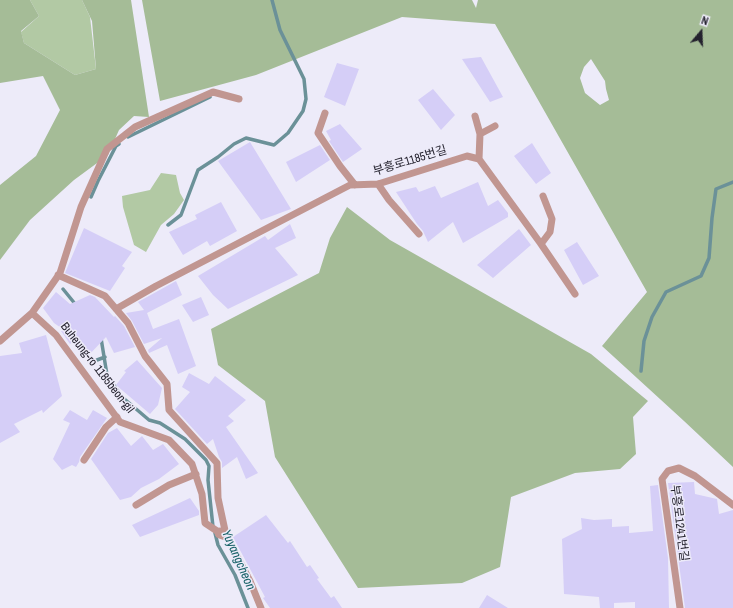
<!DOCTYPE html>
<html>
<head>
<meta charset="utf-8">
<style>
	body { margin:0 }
	#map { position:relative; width:733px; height:608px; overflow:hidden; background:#edebf9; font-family:"Archivo Narrow",sans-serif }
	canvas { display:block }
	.north { position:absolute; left:681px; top:12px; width:40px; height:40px; -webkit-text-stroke:3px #edebf9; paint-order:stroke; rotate:19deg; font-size:11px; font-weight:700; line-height:16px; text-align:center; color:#24222e }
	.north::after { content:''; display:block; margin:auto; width:14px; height:18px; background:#24222e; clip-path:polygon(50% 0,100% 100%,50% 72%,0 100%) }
</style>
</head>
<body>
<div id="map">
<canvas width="733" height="608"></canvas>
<div class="north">N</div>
</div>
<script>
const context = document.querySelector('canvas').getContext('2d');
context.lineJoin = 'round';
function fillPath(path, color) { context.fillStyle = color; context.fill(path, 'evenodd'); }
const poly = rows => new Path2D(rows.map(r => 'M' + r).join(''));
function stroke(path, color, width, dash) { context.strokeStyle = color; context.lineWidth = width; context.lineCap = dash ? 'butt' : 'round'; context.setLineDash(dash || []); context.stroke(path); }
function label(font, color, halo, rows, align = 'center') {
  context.font = font + ' "Archivo Narrow","Noto Sans KR",sans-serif'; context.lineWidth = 3; context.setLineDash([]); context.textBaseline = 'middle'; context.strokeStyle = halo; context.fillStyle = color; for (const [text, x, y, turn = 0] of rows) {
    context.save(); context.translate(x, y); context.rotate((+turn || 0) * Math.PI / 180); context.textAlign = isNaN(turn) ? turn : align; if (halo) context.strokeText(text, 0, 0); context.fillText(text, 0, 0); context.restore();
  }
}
fillPath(poly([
	[30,0,82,0,90,17,96,69,75,75,24,43,21,32,39,16],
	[161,173,176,175,180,193,184,200,174,214,161,225,146,252,134,245,123,207,122,196,150,190]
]), '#b2c9a4');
fillPath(poly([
	[0,0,30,0,39,16,21,31,24,43,75,75,96,69,92,21,82,0,131,0,149,117,134,116,119,130,108,155,74,180,30,220,0,260,0,185,36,156,60,110,43,76,0,83],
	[142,0,472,0,476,8,478,0,733,0,733,467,684,421,602,346,647,292,495,24,402,17,256,75,160,101],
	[591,59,605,81,606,89,609,100,600,105,585,93,580,78,584,67],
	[347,207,390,240,591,354,648,401,633,417,636,454,620,469,575,473,511,497,500,567,462,583,358,588,275,457,265,401,218,365,211,329,319,273,330,238]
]), '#a5bc97');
stroke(poly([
	[128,137,210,97],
	[91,197,98,181,116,146,119,144],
	[168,225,181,215,198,170,218,157,234,144,246,138,274,145,288,133,303,111,306,99,304,79,280,30,272,0],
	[63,289,76,305],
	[101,338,107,375,122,397,149,420,160,423,185,439,206,460,209,466,208,480,213,527],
	[97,360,105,357],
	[641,371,644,341,652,317,666,292,701,276,709,258,712,218,716,189,733,182],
	[215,533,218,545,235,575,248,608]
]), '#6b9198', 3.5);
fillPath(poly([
	[481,57,503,97,490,102,462,59],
	[337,63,359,69,345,106,324,97],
	[433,89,455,115,441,130,418,100],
	[340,124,362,149,343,162,329,141,331,140,326,131],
	[250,142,291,209,261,220,218,161],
	[532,143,551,173,536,184,514,156],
	[320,145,330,160,296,182,286,162],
	[478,182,488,206,498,200,508,213,508,217,463,243,453,222,428,242,423,231,417,224,396,192,416,187,419,192,435,186,441,198],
	[221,202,237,231,210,246,207,241,183,255,169,232,197,219,195,215],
	[290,224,296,238,275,248,298,275,228,309,213,295,198,276,265,236,268,240],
	[84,228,132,252,122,266,125,268,110,291,65,273],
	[519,229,531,245,493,278,477,265],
	[577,242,599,276,583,285,564,250],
	[176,281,182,295,147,313,153,329,179,319,196,366,178,374,167,345,149,353,148,350,162,338,144,344,132,321,126,313,144,310,138,302],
	[56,292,70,304,90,295,95,297,114,317,115,316,124,326,135,347,114,353,106,337,87,357,73,342,70,344,61,331,64,330,54,323,43,308],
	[201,297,209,315,193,322,182,305],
	[46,335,62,396,43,413,42,410,14,424,20,432,0,443,0,356,22,353,19,343],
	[137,360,162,388,158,405,150,414,116,385,126,372,124,371],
	[189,373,209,384,215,376,246,400,228,416,234,421,226,427,258,473,246,479,237,457,222,468,222,462,219,457,213,439,207,444,175,409,190,392,182,387],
	[70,410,87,420,93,410,107,418,80,457,79,462,76,467,72,465,62,470,53,459,70,423,63,420],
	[117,428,131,446,142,436,153,450,163,444,179,464,159,479,141,488,131,497,120,500,91,459,108,433],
	[694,482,695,494,717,499,719,514,733,510,733,608,685,608,668,483],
	[658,485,668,558,669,608,635,608,635,602,614,603,614,608,600,608,599,597,564,594,562,539,582,529,581,518,594,520,612,519,612,527,629,526,629,533,653,531,650,486],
	[190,498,199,511,199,515,140,537,132,525],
	[266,515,288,543,290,541,307,567,310,565,319,578,317,579,331,598,334,596,342,608,270,608,263,598,265,597,233,537],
	[487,595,508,608,479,608]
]), '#d5cef7');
stroke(poly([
	[325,113,318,133,340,166,355,185],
	[475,116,480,134,479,159],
	[480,134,495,126],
	[378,184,389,200,419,234],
	[541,244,550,232,552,219,543,196],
	[58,275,105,296,128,323,145,356,167,384,169,410,217,463,218,498,226,535,250,581,261,608],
	[116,309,156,286,350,185,378,184,467,156,479,159,541,244,575,294],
	[32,313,56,335,120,422,169,440,192,464,202,494,205,523,220,533],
	[0,341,32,313,60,273,81,207,107,149,135,127,213,92,239,99],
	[84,460,106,427,117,417],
	[136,505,169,485,196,474],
	[680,608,662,479,668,471,679,468,695,476,733,505]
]), '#c19691', 7);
stroke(poly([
	[220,533,226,535]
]), '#c19691', 11);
label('12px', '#24222e', '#edebf9', [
	["부흥로1185번길",410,161,-17],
	["Buheung-ro 1185beon-gil",97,368,52],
	["부흥로1241번길",679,523,83]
]);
label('italic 13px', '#196369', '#edebf9', [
	["Yuyangcheon",238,560,66]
]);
</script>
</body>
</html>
